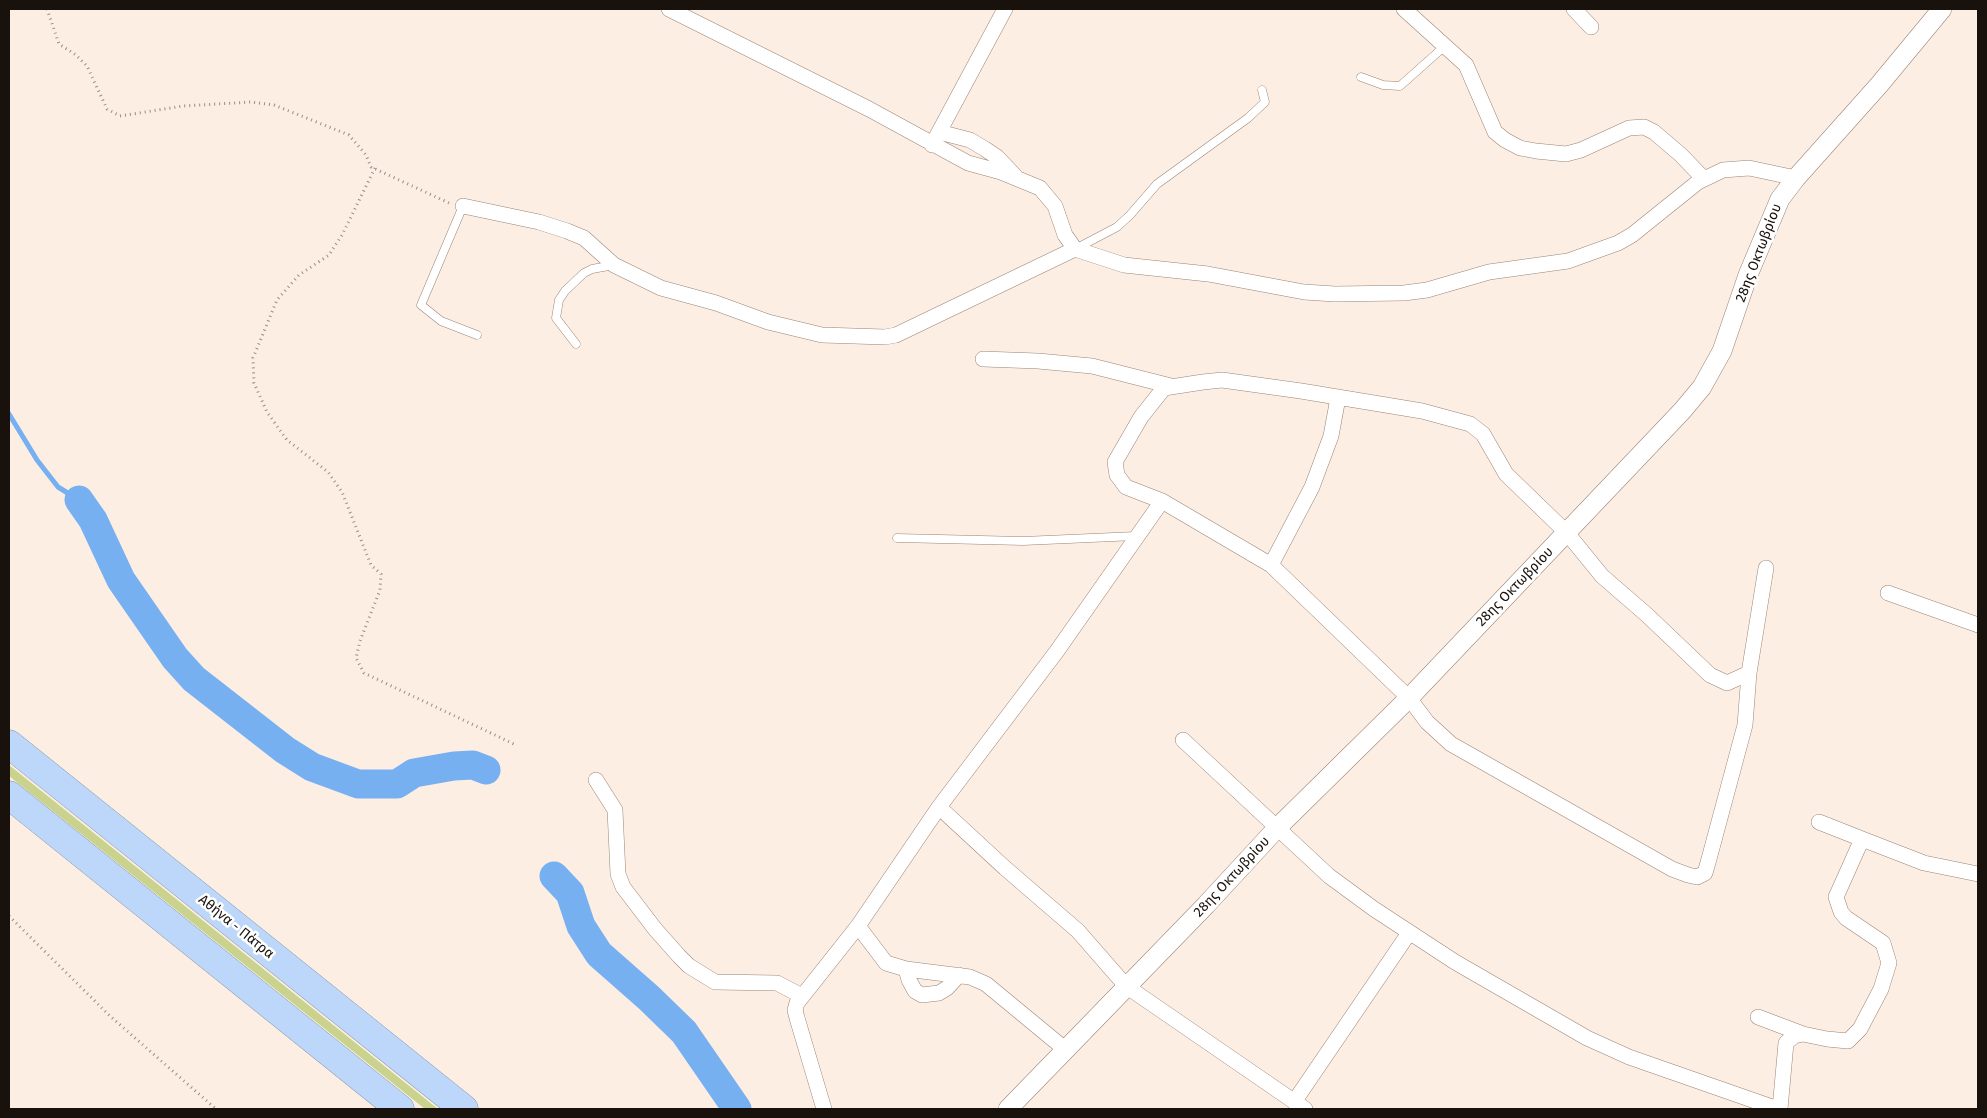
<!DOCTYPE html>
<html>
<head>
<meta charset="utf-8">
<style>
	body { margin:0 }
	#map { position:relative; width:1987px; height:1118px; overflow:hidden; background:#fdeee4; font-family:"Fira Sans",sans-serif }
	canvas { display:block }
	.frame { position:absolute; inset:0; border:10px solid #19110b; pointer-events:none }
</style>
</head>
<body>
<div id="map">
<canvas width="1987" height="1118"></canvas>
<div class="frame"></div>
</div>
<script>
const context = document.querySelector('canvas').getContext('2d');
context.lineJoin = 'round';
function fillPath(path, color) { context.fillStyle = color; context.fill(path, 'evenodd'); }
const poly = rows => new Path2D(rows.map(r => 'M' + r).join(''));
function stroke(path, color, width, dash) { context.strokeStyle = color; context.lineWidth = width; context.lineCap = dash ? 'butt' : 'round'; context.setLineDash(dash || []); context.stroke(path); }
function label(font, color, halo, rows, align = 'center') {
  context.font = font + ' "Fira Sans",sans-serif'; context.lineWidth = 5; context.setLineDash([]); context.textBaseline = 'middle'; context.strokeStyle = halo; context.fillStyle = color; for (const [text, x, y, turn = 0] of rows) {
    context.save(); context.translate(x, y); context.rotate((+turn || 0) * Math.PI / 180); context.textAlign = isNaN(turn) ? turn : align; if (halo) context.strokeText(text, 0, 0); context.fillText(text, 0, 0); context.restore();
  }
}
fillPath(poly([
	[9,765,438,1109,425,1109,9,776]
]), '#c9d38d');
stroke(poly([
	[9,414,37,460,58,487,79,500]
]), '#77b0f1', 5);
stroke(poly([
	[79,500,93,520,121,580,175,658,194,679,285,750,312,767,358,784,397,784,414,773,454,766,473,765,486,770],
	[554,876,570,893,581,926,599,954,649,998,684,1032,737,1109]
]), '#77b0f1', 29);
const service = poly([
	[1361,77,1383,85,1400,86,1446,45],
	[463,206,421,305,441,321,477,335],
	[1077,248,1117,227,1130,215,1157,184,1248,118,1265,102,1262,90],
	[576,344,556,318,559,300,565,291,584,273,592,269,614,265],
	[897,538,1023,541,1136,536]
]);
const minor = poly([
	[669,9,869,109,968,163,1001,172,1040,188,1055,206,1065,235,1075,249,1124,265,1208,274,1304,292,1335,294,1404,293,1427,290,1489,272,1568,261,1618,243,1632,235,1698,182,1723,170,1749,168,1796,178],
	[1404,9,1466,65,1495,132,1505,140,1520,148,1536,151,1566,154,1581,150,1629,128,1644,127,1654,132,1681,155,1704,179],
	[1574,9,1591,27],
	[939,132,970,140,985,149,997,157,1015,176],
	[932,145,1005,9],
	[463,206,539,222,567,231,584,238,614,265,661,288,716,303,768,322,822,335,885,337,896,335,1075,249],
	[983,359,1038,361,1092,366,1171,386],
	[1271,565,1312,487,1331,436,1338,398],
	[1888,593,1978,625],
	[1749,673,1745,725,1709,859,1705,873,1697,877,1688,875,1672,869,1451,744,1427,722,1409,698,1271,565,1162,501,1126,487,1117,475,1115,462,1141,417,1164,388,1203,382,1222,380,1301,391,1422,411,1470,424,1483,434,1506,474,1567,533,1602,576,1647,615,1710,675,1727,683,1749,673,1766,568],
	[1183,740,1329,876,1374,909,1455,962,1587,1038,1629,1057,1778,1109],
	[596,780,615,810,618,874,623,887,655,929,679,956,689,966,715,982,777,983,802,996],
	[939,807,1005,868,1078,931,1126,986,1305,1109],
	[1819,822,1862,839],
	[858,926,886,963,906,969,970,977,986,984,1066,1050],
	[906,969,909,980,915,991,922,995,939,993,947,988,959,975],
	[1758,1017,1803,1034,1827,1039,1848,1041,1860,1029,1881,989,1889,963,1883,943,1846,918,1841,912,1836,897,1862,839,1924,863,1978,874],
	[1294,1102,1409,933],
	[824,1109,797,1018,795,1010,797,1003,858,926,939,807,1057,651,1162,501],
	[1780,1109,1786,1043,1794,1036,1803,1034]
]);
const tertiary = poly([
	[1008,1109,1206,905,1278,827,1409,698,1682,411,1702,387,1722,351,1748,275,1780,199,1796,178,1879,85,1942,9]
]);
const motorway = poly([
	[9,744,464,1109],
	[9,795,400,1109]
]);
stroke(service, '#9a8474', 9);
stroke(minor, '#9a8474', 16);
stroke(tertiary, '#9a8474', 20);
stroke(motorway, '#8392a6', 29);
stroke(poly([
	[47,9,59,44,76,55,87,66,107,109,120,116,183,106,251,102,274,105,349,135,366,155,371,167,449,203],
	[375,168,342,235,329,255,299,275,277,300,253,358,254,383,267,412,287,440,328,472,342,492,371,565,381,574,380,590,360,641,356,658,364,673,516,745],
	[9,916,110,1016,216,1109]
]), '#998d85', 3, [1, 4]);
stroke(service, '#fff', 8);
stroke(minor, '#fff', 15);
stroke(tertiary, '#fff', 19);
stroke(motorway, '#bcd7f9', 28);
label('14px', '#19110b', '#fff', [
	["28ης Οκτωβρίου",1759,253,-69],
	["28ης Οκτωβρίου",1515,587,-46],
	["28ης Οκτωβρίου",1232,877,-47],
	["Αθήνα - Πάτρα",236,927,39]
]);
</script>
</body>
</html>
